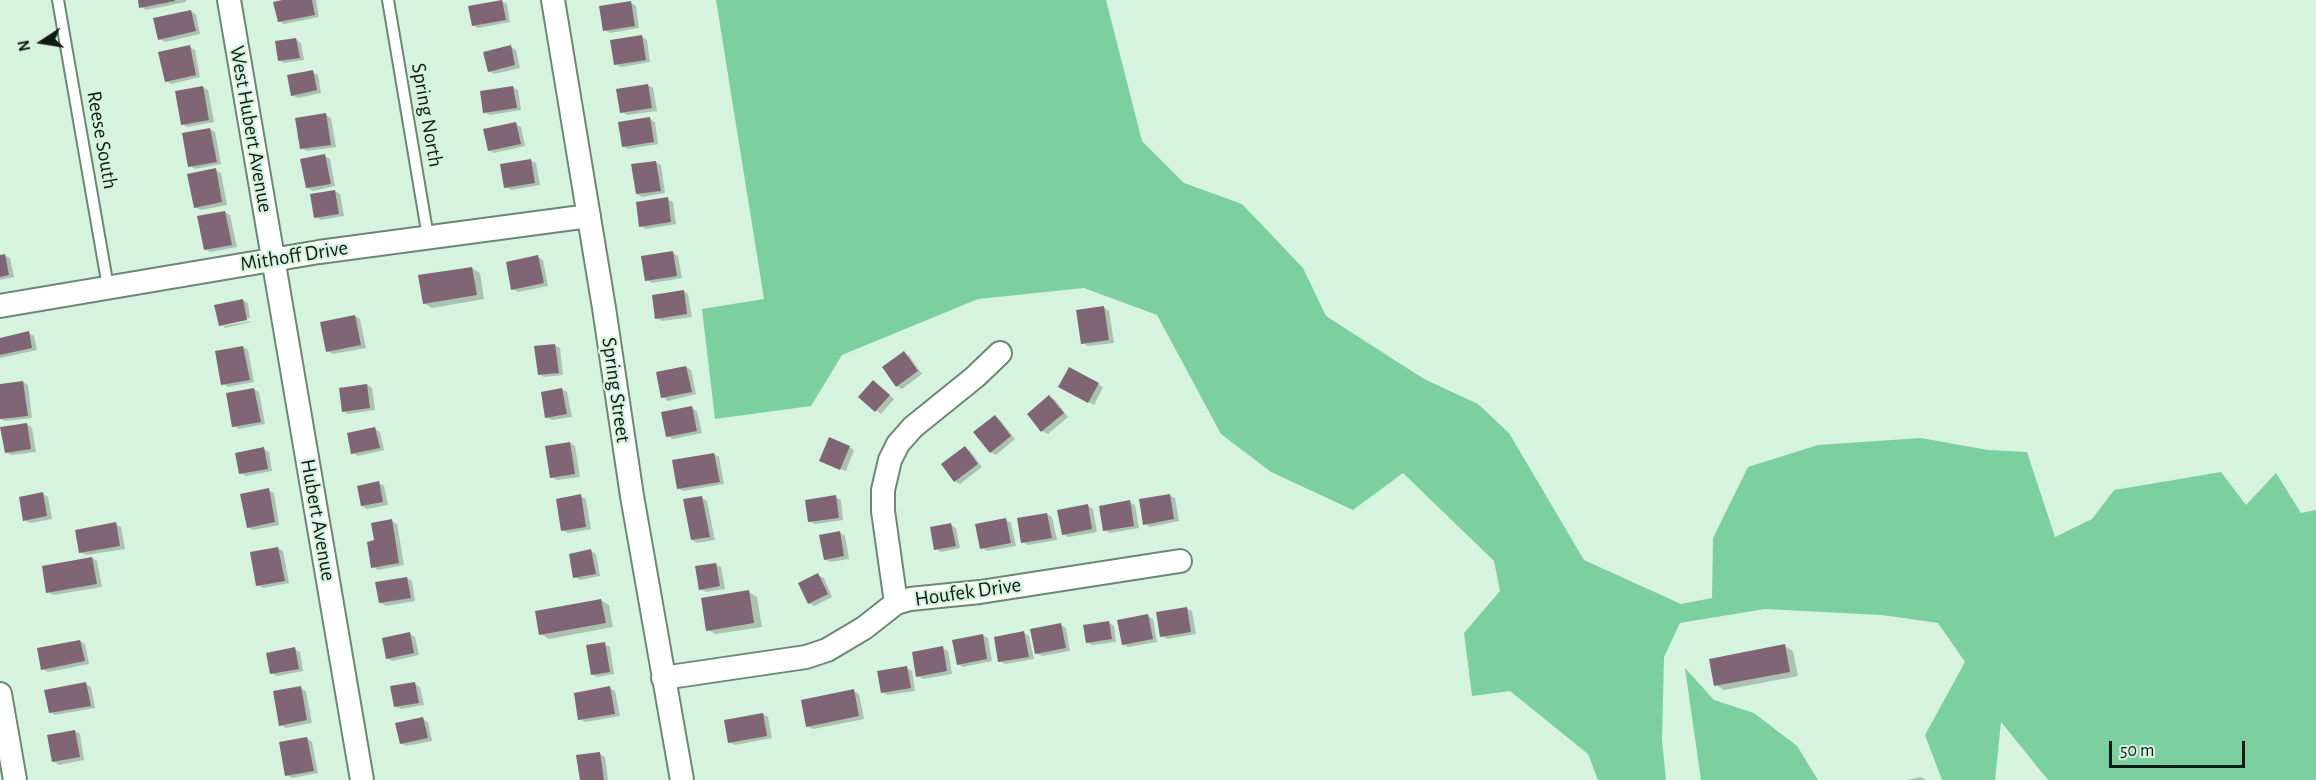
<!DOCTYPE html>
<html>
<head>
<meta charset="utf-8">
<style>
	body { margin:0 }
	#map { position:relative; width:2316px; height:780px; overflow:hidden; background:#d6f3e0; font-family:"Alegreya Sans",sans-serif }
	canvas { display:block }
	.north { position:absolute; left:12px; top:12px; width:60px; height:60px; -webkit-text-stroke:4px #d6f3e0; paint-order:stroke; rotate:258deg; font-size:16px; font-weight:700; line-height:24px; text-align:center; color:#111b15 }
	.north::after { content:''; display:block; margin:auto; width:21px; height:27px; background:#111b15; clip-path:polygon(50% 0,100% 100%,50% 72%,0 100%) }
	.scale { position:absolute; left:2109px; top:741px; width:136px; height:27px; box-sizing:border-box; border:3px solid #111b15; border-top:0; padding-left:8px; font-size:18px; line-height:21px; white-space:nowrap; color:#111b15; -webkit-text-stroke:4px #d6f3e0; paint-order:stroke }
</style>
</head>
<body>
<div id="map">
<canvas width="2316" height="780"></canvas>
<div class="north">N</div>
<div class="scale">50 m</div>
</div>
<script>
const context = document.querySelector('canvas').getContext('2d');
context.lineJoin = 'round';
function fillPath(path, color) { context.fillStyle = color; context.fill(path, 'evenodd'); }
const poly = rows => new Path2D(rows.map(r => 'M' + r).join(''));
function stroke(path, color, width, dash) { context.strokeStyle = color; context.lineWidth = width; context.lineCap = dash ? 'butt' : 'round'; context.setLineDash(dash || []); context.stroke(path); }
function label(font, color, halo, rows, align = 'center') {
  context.font = font + ' "Alegreya Sans",sans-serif'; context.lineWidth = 4.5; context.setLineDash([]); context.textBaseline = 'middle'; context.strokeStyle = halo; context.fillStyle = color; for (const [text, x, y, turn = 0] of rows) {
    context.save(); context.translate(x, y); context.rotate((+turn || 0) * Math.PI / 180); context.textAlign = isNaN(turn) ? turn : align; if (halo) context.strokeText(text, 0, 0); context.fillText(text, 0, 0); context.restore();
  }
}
fillPath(poly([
	[716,0,1106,0,1142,141,1184,183,1242,204,1303,268,1326,316,1424,379,1478,404,1509,433,1584,560,1681,604,1712,598,1713,538,1748,467,1818,445,1921,438,1988,450,2027,452,2055,537,2092,519,2114,490,2221,472,2246,505,2276,473,2301,513,2316,510,2316,780,2048,780,2001,722,1995,780,1942,780,1925,735,1965,662,1938,623,1882,615,1765,609,1680,623,1664,657,1662,740,1666,780,1598,780,1588,754,1510,691,1472,696,1464,633,1500,591,1494,561,1403,473,1353,510,1271,472,1221,434,1157,315,1084,288,978,299,842,355,811,406,715,419,702,309,764,299],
	[1685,668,1714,700,1754,713,1797,746,1818,780,1701,780]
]), '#7cd09f');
fillPath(poly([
	[139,0,186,0,186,2,146,10,141,7],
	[289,0,316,0,319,17,284,24,279,21],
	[502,1,507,4,510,22,478,28,473,25],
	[631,3,636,6,639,28,610,33,604,30],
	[190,11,196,14,200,34,165,42,160,39],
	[642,37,647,40,650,62,621,67,615,64],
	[296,39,301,43,304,60,284,63,279,60],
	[189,47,195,50,200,77,171,84,166,81],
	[511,47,516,50,520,68,494,74,489,71],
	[312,72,318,75,321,93,298,98,292,95],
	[648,85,653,88,657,111,627,115,622,112],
	[203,87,208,90,214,122,187,127,182,124],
	[513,87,518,90,521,110,490,115,484,112],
	[326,115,331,118,336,147,307,151,301,148],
	[650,119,655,122,658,144,628,149,623,146],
	[516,124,521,127,525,146,494,153,489,150],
	[210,129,215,132,221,164,195,169,190,166],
	[325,156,330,159,335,186,313,191,307,188],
	[530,160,536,163,540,185,511,190,506,187],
	[655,162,661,165,665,193,642,197,637,194],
	[215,170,221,173,227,205,201,210,195,207],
	[335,191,340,194,344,216,321,220,316,217],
	[667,199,673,202,676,224,646,229,641,226],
	[225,212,230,215,237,247,210,252,205,249],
	[673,253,678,256,682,278,652,283,647,280],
	[4,255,10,258,14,277,0,280,0,256],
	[538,257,543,260,548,286,518,292,513,289],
	[472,268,480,273,484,299,432,308,424,303],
	[683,291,688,294,692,317,662,321,657,318],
	[242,300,248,303,250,318,223,323,223,326,220,325],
	[1104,308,1109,311,1114,343,1088,346,1083,343],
	[355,316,360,319,366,348,333,354,328,351],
	[251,321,251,322,225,328,223,326],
	[29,333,34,336,37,350,0,358,0,339],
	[555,345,560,348,563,375,544,377,539,374],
	[243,347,248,350,254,382,228,387,223,384],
	[904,353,909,356,922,374,902,389,897,386],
	[686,367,691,370,696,394,668,401,663,397],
	[1070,369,1103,387,1094,405,1060,387],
	[23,382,28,385,32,418,5,421,0,418,0,385],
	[367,385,372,388,375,410,348,414,343,411],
	[878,385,894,399,881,414,860,397],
	[254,389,259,392,265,424,239,429,234,426],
	[562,389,567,392,572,417,552,420,546,417],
	[1050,397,1055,400,1068,417,1048,434,1042,431,1029,414],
	[692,408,697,411,702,433,673,439,667,436],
	[995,417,1000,420,1015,439,996,455,991,452],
	[27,424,32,428,36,452,11,455,6,452],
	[375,429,380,432,384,450,358,456,353,453],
	[570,443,575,446,580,477,557,480,552,477],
	[849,447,854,450,846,471,826,464],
	[965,448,970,451,982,467,960,484,955,481],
	[263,449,269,452,272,471,246,476,241,473],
	[714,454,719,457,724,484,683,491,678,488],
	[379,483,384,486,388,505,367,509,362,506],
	[268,490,274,493,279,525,253,530,248,527],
	[43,494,48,497,52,519,30,523,24,520],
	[1169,495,1175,498,1179,521,1150,527,1145,524],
	[580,496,586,499,591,529,568,533,562,530],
	[835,497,841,500,843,520,815,524,809,521],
	[702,498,707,501,715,540,697,543,692,540],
	[1129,502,1135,505,1139,528,1110,533,1105,530],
	[1088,506,1093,509,1097,532,1068,537,1063,534],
	[1047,514,1052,517,1057,540,1028,545,1023,542],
	[1006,520,1011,523,1016,546,987,551,982,548],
	[391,521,397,524,404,565,378,570,373,567,375,542],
	[116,524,121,527,125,549,86,555,80,552],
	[951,525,956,528,960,548,941,552,936,549],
	[840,533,845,536,849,559,830,562,825,559],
	[278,548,283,551,289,583,263,588,258,585],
	[591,551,596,554,600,576,580,580,575,577],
	[92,558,97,561,102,587,53,595,48,592],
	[715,564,721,567,725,589,706,592,701,589],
	[818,575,824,578,832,597,814,606,809,603],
	[407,578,412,581,415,601,386,606,381,603],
	[749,592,757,597,762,627,716,634,708,630],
	[601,600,609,605,613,627,549,639,541,634],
	[1186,608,1192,611,1196,634,1167,639,1162,636],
	[1148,616,1153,619,1157,642,1128,647,1123,644],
	[1109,623,1114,626,1116,642,1092,645,1087,642],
	[1061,625,1066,628,1070,651,1042,656,1036,653],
	[1024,633,1029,636,1034,659,1005,664,1000,661],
	[410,634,415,637,419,655,392,661,387,658],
	[982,635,988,638,992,661,963,667,958,664],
	[80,641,85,644,89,664,48,672,43,669],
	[604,644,610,647,614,674,597,677,592,674],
	[1784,646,1793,651,1798,676,1724,690,1716,685],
	[942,648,948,651,952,674,923,679,918,676],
	[294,649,300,652,303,671,277,676,272,673],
	[907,668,912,671,915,691,887,695,882,692],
	[86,684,91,687,95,708,55,715,50,712],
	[415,684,420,687,424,705,401,709,395,706],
	[301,688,306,691,312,723,286,728,281,725],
	[609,688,615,691,620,716,585,722,580,719],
	[854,691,859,694,864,719,813,729,807,726],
	[763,714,768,717,772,738,735,745,729,742],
	[423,719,428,722,432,741,406,746,401,743],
	[75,731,80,734,84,760,59,765,54,762],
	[307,738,312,742,318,773,292,778,287,775],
	[600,754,605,757,608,780,581,780],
	[1921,777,1926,780,1907,780]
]), '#0003');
fillPath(poly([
	[138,0,175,0,175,1,139,8],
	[282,0,312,0,315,15,278,22,273,2],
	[502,0,506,20,472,26,468,6],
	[631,1,635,26,603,31,599,6],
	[191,10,196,31,158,40,153,18],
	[642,35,646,60,614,65,610,40],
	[296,38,300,58,278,61,275,41],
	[190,45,196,75,165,82,158,52],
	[511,45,515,65,488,72,483,52],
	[313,70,317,90,291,96,287,75],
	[648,84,652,108,620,113,616,89],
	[203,86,209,120,181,125,175,91],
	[513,86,517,108,483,113,480,91],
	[326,113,331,145,300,149,295,118],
	[650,117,654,142,622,147,618,122],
	[516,122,521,144,488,151,483,129],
	[210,128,217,162,188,167,182,133],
	[325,154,331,184,306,188,300,159],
	[531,159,535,183,504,188,500,164],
	[656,161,661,191,636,194,631,164],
	[216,168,222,202,194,208,187,174],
	[335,190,339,214,314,218,310,194],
	[668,197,671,222,639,227,636,202],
	[225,211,232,245,204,250,197,216],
	[673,251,677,276,645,281,641,256],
	[5,254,9,275,0,277,0,255],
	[538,255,544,283,511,290,506,262],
	[472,267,477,295,423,304,418,275],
	[684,290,687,314,655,319,652,295],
	[243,299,247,320,219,326,214,305],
	[1104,306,1109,340,1081,344,1076,310],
	[355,315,361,345,326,352,320,322],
	[29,331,32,348,0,355,0,338],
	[555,344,559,373,538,375,534,346],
	[243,346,250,380,221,385,215,351],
	[904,351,918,371,896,387,882,367],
	[686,366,692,392,661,398,656,372],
	[1069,367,1099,383,1088,403,1058,387],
	[873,380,890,395,875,412,858,397],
	[23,381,28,416,0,419,0,384],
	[367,384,370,408,342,412,339,388],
	[254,388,261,422,232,427,226,393],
	[562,388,567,414,545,418,541,392],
	[1049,395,1064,413,1041,432,1027,414],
	[692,406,697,431,666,437,661,412],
	[995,415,1011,436,990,453,973,432],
	[27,423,31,449,5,453,0,427],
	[375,427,380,448,351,454,347,433],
	[829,437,850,446,840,470,819,461],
	[570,442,575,474,550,478,545,446],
	[965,446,978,464,954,482,941,464],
	[264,447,268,469,239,474,235,453],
	[714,453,720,482,677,489,672,460],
	[379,481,383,502,361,506,357,486],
	[269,488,275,522,247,528,240,494],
	[43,492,47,516,23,521,19,497],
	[581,494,586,527,561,531,556,499],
	[1170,494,1174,519,1143,525,1139,499],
	[836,495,839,518,808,522,805,500],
	[702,496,710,537,691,540,683,499],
	[1130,500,1134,526,1103,531,1099,506],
	[1088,504,1092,529,1062,535,1057,510],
	[1047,513,1052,538,1021,543,1017,518],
	[1006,518,1011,543,980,549,975,524],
	[392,519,399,563,371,568,367,542,374,540,371,523],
	[116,522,120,546,79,553,75,530],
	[951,523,956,546,934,550,930,527],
	[840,531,844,556,824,560,819,535],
	[278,547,285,581,256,586,250,552],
	[591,549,596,574,573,578,569,554],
	[92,557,97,584,46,593,42,566],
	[716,563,720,586,699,590,695,566],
	[818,573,828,594,808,604,798,583],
	[407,577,411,598,379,603,375,582],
	[749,590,754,623,706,631,701,598],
	[601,599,606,623,539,635,535,611],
	[1187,607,1191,632,1160,637,1156,612],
	[1148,614,1153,639,1122,645,1117,620],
	[1109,621,1112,639,1086,643,1083,625],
	[1061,623,1066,648,1035,654,1030,629],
	[1024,631,1029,657,998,662,994,637],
	[410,632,414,653,386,659,382,638],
	[983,634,987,659,957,665,952,640],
	[80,640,85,661,41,670,37,648],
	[605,642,610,672,591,675,586,645],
	[1785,644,1790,672,1714,686,1709,659],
	[943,646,947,671,916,677,912,652],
	[295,647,299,669,270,674,266,653],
	[907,666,911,688,881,693,877,671],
	[86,682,91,706,49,713,44,690],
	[415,682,419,703,394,707,390,686],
	[301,686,307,720,279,726,273,691],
	[610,686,615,714,578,720,574,693],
	[854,689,859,716,806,727,801,700],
	[763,713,767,736,728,743,724,720],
	[423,717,428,738,400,744,395,723],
	[75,730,80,757,52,762,47,735],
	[307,737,314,771,285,776,279,742],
	[600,752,604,780,580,780,576,755]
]), '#806675');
const service = poly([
	[58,0,108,287],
	[388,0,428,237]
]);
const minor = poly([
	[229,0,362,780],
	[553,0,604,308,632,496,682,780],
	[0,306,319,252,589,216],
	[896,603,883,511,883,490,890,460,898,444,913,427,975,377,1000,353],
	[663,678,806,657,827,650,864,628,896,603,910,599,980,592,1180,561],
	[0,694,15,780]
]);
stroke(service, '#6d8777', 14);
stroke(minor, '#6d8777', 26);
stroke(service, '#fff', 10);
stroke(minor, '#fff', 22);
label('21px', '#111b15', '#d6f3e0', [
	["Spring North",427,115,80],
	["West Hubert Avenue",251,129,80],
	["Reese South",102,140,80],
	["Mithoff Drive",294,256,-9],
	["Spring Street",616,390,82],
	["Hubert Avenue",318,520,80],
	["Houfek Drive",968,592,-8]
]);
</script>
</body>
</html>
